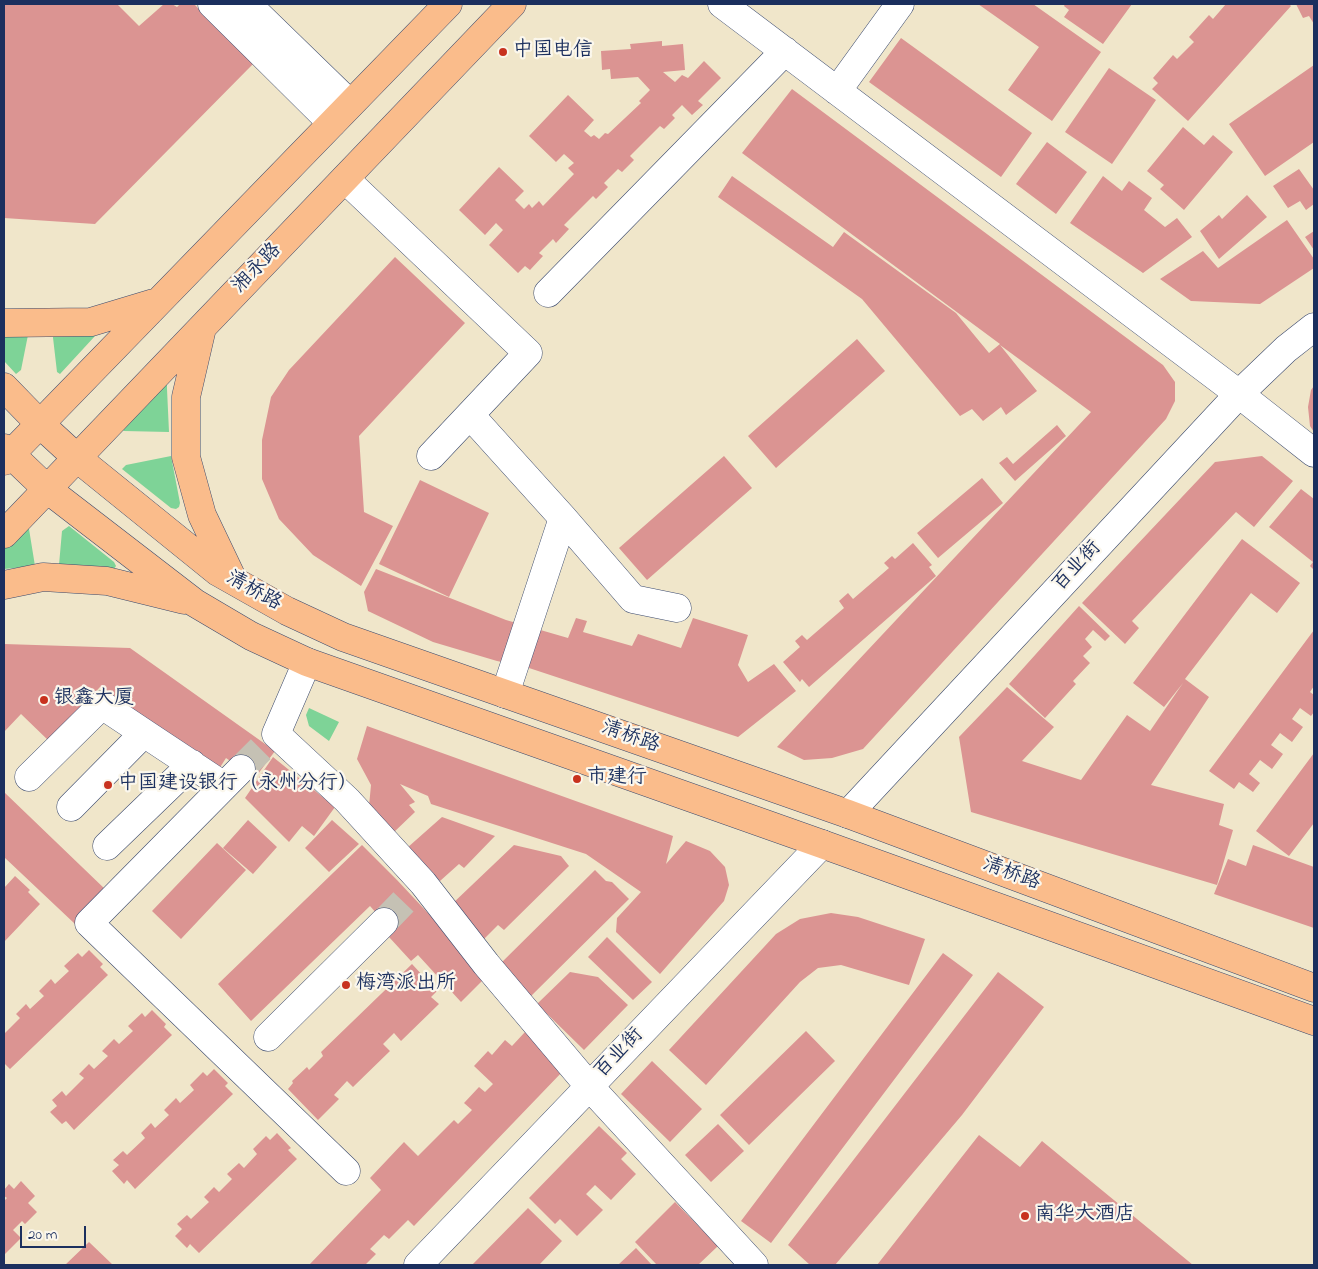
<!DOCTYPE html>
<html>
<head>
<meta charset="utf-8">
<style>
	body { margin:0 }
	#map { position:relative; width:1318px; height:1269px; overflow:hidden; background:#f0e6ca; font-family:"Indie Flower",sans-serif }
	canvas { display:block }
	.frame { position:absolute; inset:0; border:5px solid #1b2f5e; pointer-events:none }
	.scale { position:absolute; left:20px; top:1226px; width:66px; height:22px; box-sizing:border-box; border:2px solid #1b2f5e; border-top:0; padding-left:6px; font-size:15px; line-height:18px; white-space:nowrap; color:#1b2f5e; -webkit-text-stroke:4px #fbf7ec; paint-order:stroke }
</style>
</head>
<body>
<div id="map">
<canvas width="1318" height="1269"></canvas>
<div class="frame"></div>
<div class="scale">20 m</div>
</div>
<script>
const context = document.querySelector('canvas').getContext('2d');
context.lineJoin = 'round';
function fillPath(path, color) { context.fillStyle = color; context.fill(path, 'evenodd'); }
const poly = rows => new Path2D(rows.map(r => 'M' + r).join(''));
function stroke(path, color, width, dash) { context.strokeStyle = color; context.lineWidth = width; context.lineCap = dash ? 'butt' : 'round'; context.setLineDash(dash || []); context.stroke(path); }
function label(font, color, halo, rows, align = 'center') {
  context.font = font + ' "Indie Flower","LXGW WenKai TC",sans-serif'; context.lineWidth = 4.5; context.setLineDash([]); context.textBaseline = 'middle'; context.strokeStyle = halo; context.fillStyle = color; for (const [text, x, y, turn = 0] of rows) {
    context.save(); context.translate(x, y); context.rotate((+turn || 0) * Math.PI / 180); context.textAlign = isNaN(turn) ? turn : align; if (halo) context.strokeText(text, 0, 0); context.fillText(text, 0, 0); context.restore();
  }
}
fillPath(poly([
	[4,329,29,330,21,370,16,374,4,361],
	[52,329,95,332,95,336,60,374,57,372],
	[164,384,167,385,167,389,169,432,124,431,119,426],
	[171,456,180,503,179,507,176,509,171,508,122,469,126,465],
	[25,526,29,529,35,566,4,569,4,548],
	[69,526,114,562,116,566,114,569,59,565,62,531],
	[309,708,339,722,329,741,309,726,306,715]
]), '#7ed397');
fillPath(poly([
	[4,4,117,4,139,26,164,4,172,4,177,7,180,4,194,4,253,64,95,224,4,218],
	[978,4,1033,4,1101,52,1052,121,1008,90,1039,47],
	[1065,4,1132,4,1103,44,1064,17,1069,10,1064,6],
	[1226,4,1289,4,1291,6,1188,121,1152,89,1158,83,1153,78,1173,55,1177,59,1194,42,1189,37,1209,15,1213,19],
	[1296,4,1314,4,1314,24,1309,16,1303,18],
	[901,38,1032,133,1001,177,869,82],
	[662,41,662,46,683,44,685,70,663,72,675,82,682,75,688,78,704,61,721,78,698,101,703,105,692,115,682,105,672,115,675,118,664,129,660,126,630,156,634,160,622,172,618,169,604,183,608,187,596,199,593,196,564,225,569,229,556,243,553,239,539,253,543,256,530,270,525,266,518,273,489,245,503,230,496,223,485,235,459,210,499,167,524,191,515,200,524,209,529,204,532,208,539,201,543,206,574,174,568,168,574,163,564,154,556,162,529,136,568,95,594,120,584,131,591,137,594,135,599,139,605,133,608,134,641,103,639,101,650,90,638,77,611,79,610,69,602,70,601,51,631,49,630,44],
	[1314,65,1314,142,1265,176,1229,124],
	[1109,68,1156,100,1112,164,1065,132],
	[792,89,1163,365,1175,382,1175,401,1166,419,863,749,832,758,804,760,777,747,1091,412,1000,345,1037,391,1006,415,1001,407,983,421,972,409,960,416,862,299,718,197,732,176,833,247,844,232,956,313,989,353,1000,344,742,153],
	[1183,127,1204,145,1213,135,1233,152,1184,210,1160,189,1164,185,1147,171],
	[1047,142,1087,172,1056,214,1016,184],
	[1299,169,1314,190,1314,204,1306,210,1300,201,1288,208,1273,186],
	[1103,176,1122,191,1129,181,1152,198,1144,210,1165,227,1177,218,1192,237,1143,273,1070,223],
	[1247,195,1267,217,1219,259,1200,231,1219,215,1222,219],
	[1287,220,1314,259,1314,268,1260,304,1191,301,1160,279,1203,251,1218,268],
	[1314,231,1314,250,1305,237],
	[395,257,465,323,359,436,364,512,393,526,361,586,313,555,279,519,262,479,262,440,271,397,289,370],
	[857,339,885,371,776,468,748,436],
	[1314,386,1314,432,1310,426,1308,407,1311,390],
	[1057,425,1066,436,1015,481,999,463,1007,457,1013,464],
	[724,456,752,488,647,580,619,548],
	[1262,456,1293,481,1254,527,1236,512,1132,621,1139,628,1125,644,1082,603,1215,462],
	[982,478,1003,503,938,558,917,533],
	[420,480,489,513,449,597,379,564],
	[1301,489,1314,499,1314,570,1310,566,1313,562,1269,527],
	[1242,539,1300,583,1277,613,1251,593,1185,679,1209,697,1151,785,1224,804,1219,825,1233,830,1217,885,971,812,959,737,1007,687,1054,727,1022,761,1081,780,1127,715,1150,731,1183,683,1164,707,1133,683],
	[913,543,932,565,929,567,936,576,809,687,802,679,800,682,783,662,800,647,795,641,802,635,807,640,844,608,839,601,848,593,853,599,889,568,884,563,892,556,895,559],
	[376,569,506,620,568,638,576,618,587,621,583,632,632,646,638,634,681,648,693,618,748,635,738,665,748,682,774,664,796,691,738,737,526,667,497,661,433,642,368,611,364,592],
	[1079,606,1110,636,1105,641,1093,630,1085,639,1092,647,1083,656,1090,663,1073,681,1076,684,1045,718,1009,684],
	[1314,630,1314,686,1310,692,1314,695,1314,712,1311,716,1300,708,1292,719,1303,727,1292,742,1280,733,1271,745,1283,754,1272,769,1260,760,1249,774,1260,783,1253,792,1239,782,1234,789,1209,771],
	[4,644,130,648,275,751,255,778,226,758,219,769,100,687,50,742,21,714,4,732],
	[367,726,673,836,666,864,686,841,710,851,725,867,729,885,724,901,660,974,616,932,617,918,641,892,586,854,431,804,428,796,400,784,415,802,409,805,415,812,392,834,369,806,371,785,357,759],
	[1314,753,1314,823,1289,856,1256,831],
	[273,757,335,807,314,836,302,826,289,842,245,798],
	[4,792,107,891,75,924,4,857],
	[442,817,495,836,464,868,459,864,440,881,407,848],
	[248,820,277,847,253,874,223,848],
	[332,820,359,844,329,872,305,848],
	[217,843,246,870,181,939,152,911],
	[362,845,397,880,487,976,461,1002,418,955,411,961,389,937,393,932,370,906,251,1021,218,984],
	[514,845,561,856,569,866,504,930,498,925,482,941,451,905],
	[1253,845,1314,867,1314,928,1214,894,1228,859,1246,866],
	[595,870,606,881,612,882,629,899,529,998,497,967],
	[15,876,30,890,28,892,40,904,4,942,4,888],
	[831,913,858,917,925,939,909,985,841,965,818,968,800,982,706,1085,669,1050,776,934,800,919],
	[607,937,652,982,633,1000,588,957],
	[89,950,103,964,100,967,108,975,10,1069,4,1063,4,1034,20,1018,16,1014,26,1004,30,1009,44,996,39,991,51,979,55,984,69,971,64,966,78,953,82,957],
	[943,953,973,975,771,1243,741,1221],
	[412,964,437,991,431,997,439,1004,401,1041,394,1033,383,1044,390,1051,353,1087,347,1081,334,1095,339,1099,318,1120,288,1089,293,1083,292,1081,307,1067,309,1070,323,1056,321,1052],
	[570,972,598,977,628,1005,584,1050,537,1004],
	[998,972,1044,1007,962,1115,835,1265,810,1265,788,1245],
	[152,1010,166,1024,164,1027,172,1035,74,1130,66,1121,62,1124,50,1112,57,1106,52,1100,62,1091,66,1096,84,1078,79,1074,89,1064,94,1069,108,1056,102,1051,114,1039,119,1044,133,1031,128,1026,142,1013,145,1017],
	[806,1031,835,1061,749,1145,720,1115],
	[525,1032,564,1070,414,1226,408,1220,389,1239,384,1235,370,1249,376,1254,365,1265,309,1265,381,1190,370,1178,404,1142,418,1156,454,1120,458,1124,472,1110,464,1103,479,1087,485,1092,493,1084,474,1066,488,1051,492,1055,505,1040,512,1046],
	[652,1061,702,1109,670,1142,621,1094],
	[214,1069,228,1083,225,1086,233,1094,135,1189,127,1180,124,1184,112,1171,119,1165,113,1160,123,1151,127,1155,145,1138,141,1133,151,1123,155,1128,169,1115,164,1110,176,1098,180,1103,194,1090,190,1085,203,1072,207,1076],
	[718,1124,744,1151,711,1182,685,1155],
	[599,1126,627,1153,621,1159,636,1174,611,1200,595,1185,586,1194,603,1210,577,1236,560,1219,555,1224,529,1198],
	[277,1133,291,1148,288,1150,297,1159,199,1253,190,1244,187,1248,175,1236,182,1229,177,1224,187,1215,191,1219,209,1202,204,1197,214,1187,219,1192,232,1179,227,1174,239,1163,244,1168,257,1154,253,1149,266,1136,270,1140],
	[979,1135,1020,1167,1042,1141,1193,1265,877,1265],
	[21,1181,35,1196,28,1203,37,1212,25,1224,22,1221,13,1230,21,1238,4,1255,4,1201,7,1198,4,1196,4,1190,9,1184,14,1189],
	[675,1202,718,1246,698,1265,657,1265,635,1242],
	[528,1208,562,1241,539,1265,472,1265],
	[89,1242,113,1265,65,1265],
	[636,1248,652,1265,618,1265]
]), '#db9492');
stroke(poly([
	[241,769,267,743],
	[384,922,412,893]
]), '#c5c1b4', 28, [28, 14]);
const minor = poly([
	[212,4,332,123],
	[247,4,350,104],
	[722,4,1239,394,1314,453],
	[837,91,900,4],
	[345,179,528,353,431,456],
	[548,293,785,51],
	[470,415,563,518,633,599,677,608],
	[307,662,276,734,347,800,423,883,486,964,589,1086,754,1265],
	[505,694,563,518],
	[241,769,89,923,346,1171],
	[29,777,102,705,144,733],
	[71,807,144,733,224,786],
	[848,814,1239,394,1286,349,1314,327],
	[107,846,192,764],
	[268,1037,384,922],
	[418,1265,822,844]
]);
const major = poly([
	[4,323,91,322,154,303],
	[202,328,186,397,186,457,202,515,233,580],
	[4,387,39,423,77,458,218,572,287,611,343,637,848,814,1314,988],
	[4,448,47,489,195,603,251,636,307,662,822,844,1314,1021],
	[4,461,448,4],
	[4,534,512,4],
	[4,585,43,577,107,581,184,600]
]);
stroke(minor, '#3b4a6e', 29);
stroke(major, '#3b4a6e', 29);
stroke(minor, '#fff', 28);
stroke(major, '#fabc8b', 28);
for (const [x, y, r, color] of [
	[503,52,5,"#c8321e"],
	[44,700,5,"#c8321e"],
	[577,779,5,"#c8321e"],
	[108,785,5,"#c8321e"],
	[346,985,5,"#c8321e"],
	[1025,1216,5,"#c8321e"]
]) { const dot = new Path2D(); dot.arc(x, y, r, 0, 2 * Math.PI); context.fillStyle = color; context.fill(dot); stroke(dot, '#fbf7ec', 2); }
label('20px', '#1b2f5e', '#fbf7ec', [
	["中国电信",513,52],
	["银鑫大厦",54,700],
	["市建行",587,779],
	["中国建设银行（永州分行）",118,785],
	["梅湾派出所",356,985],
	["南华大酒店",1035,1216]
], 'left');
label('20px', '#1b2f5e', '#fbf7ec', [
	["湘永路",258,269,-46],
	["百业街",1078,567,-47],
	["清桥路",253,592,29],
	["清桥路",630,738,19],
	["清桥路",1011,875,20],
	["百业街",620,1054,-46]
]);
</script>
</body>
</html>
